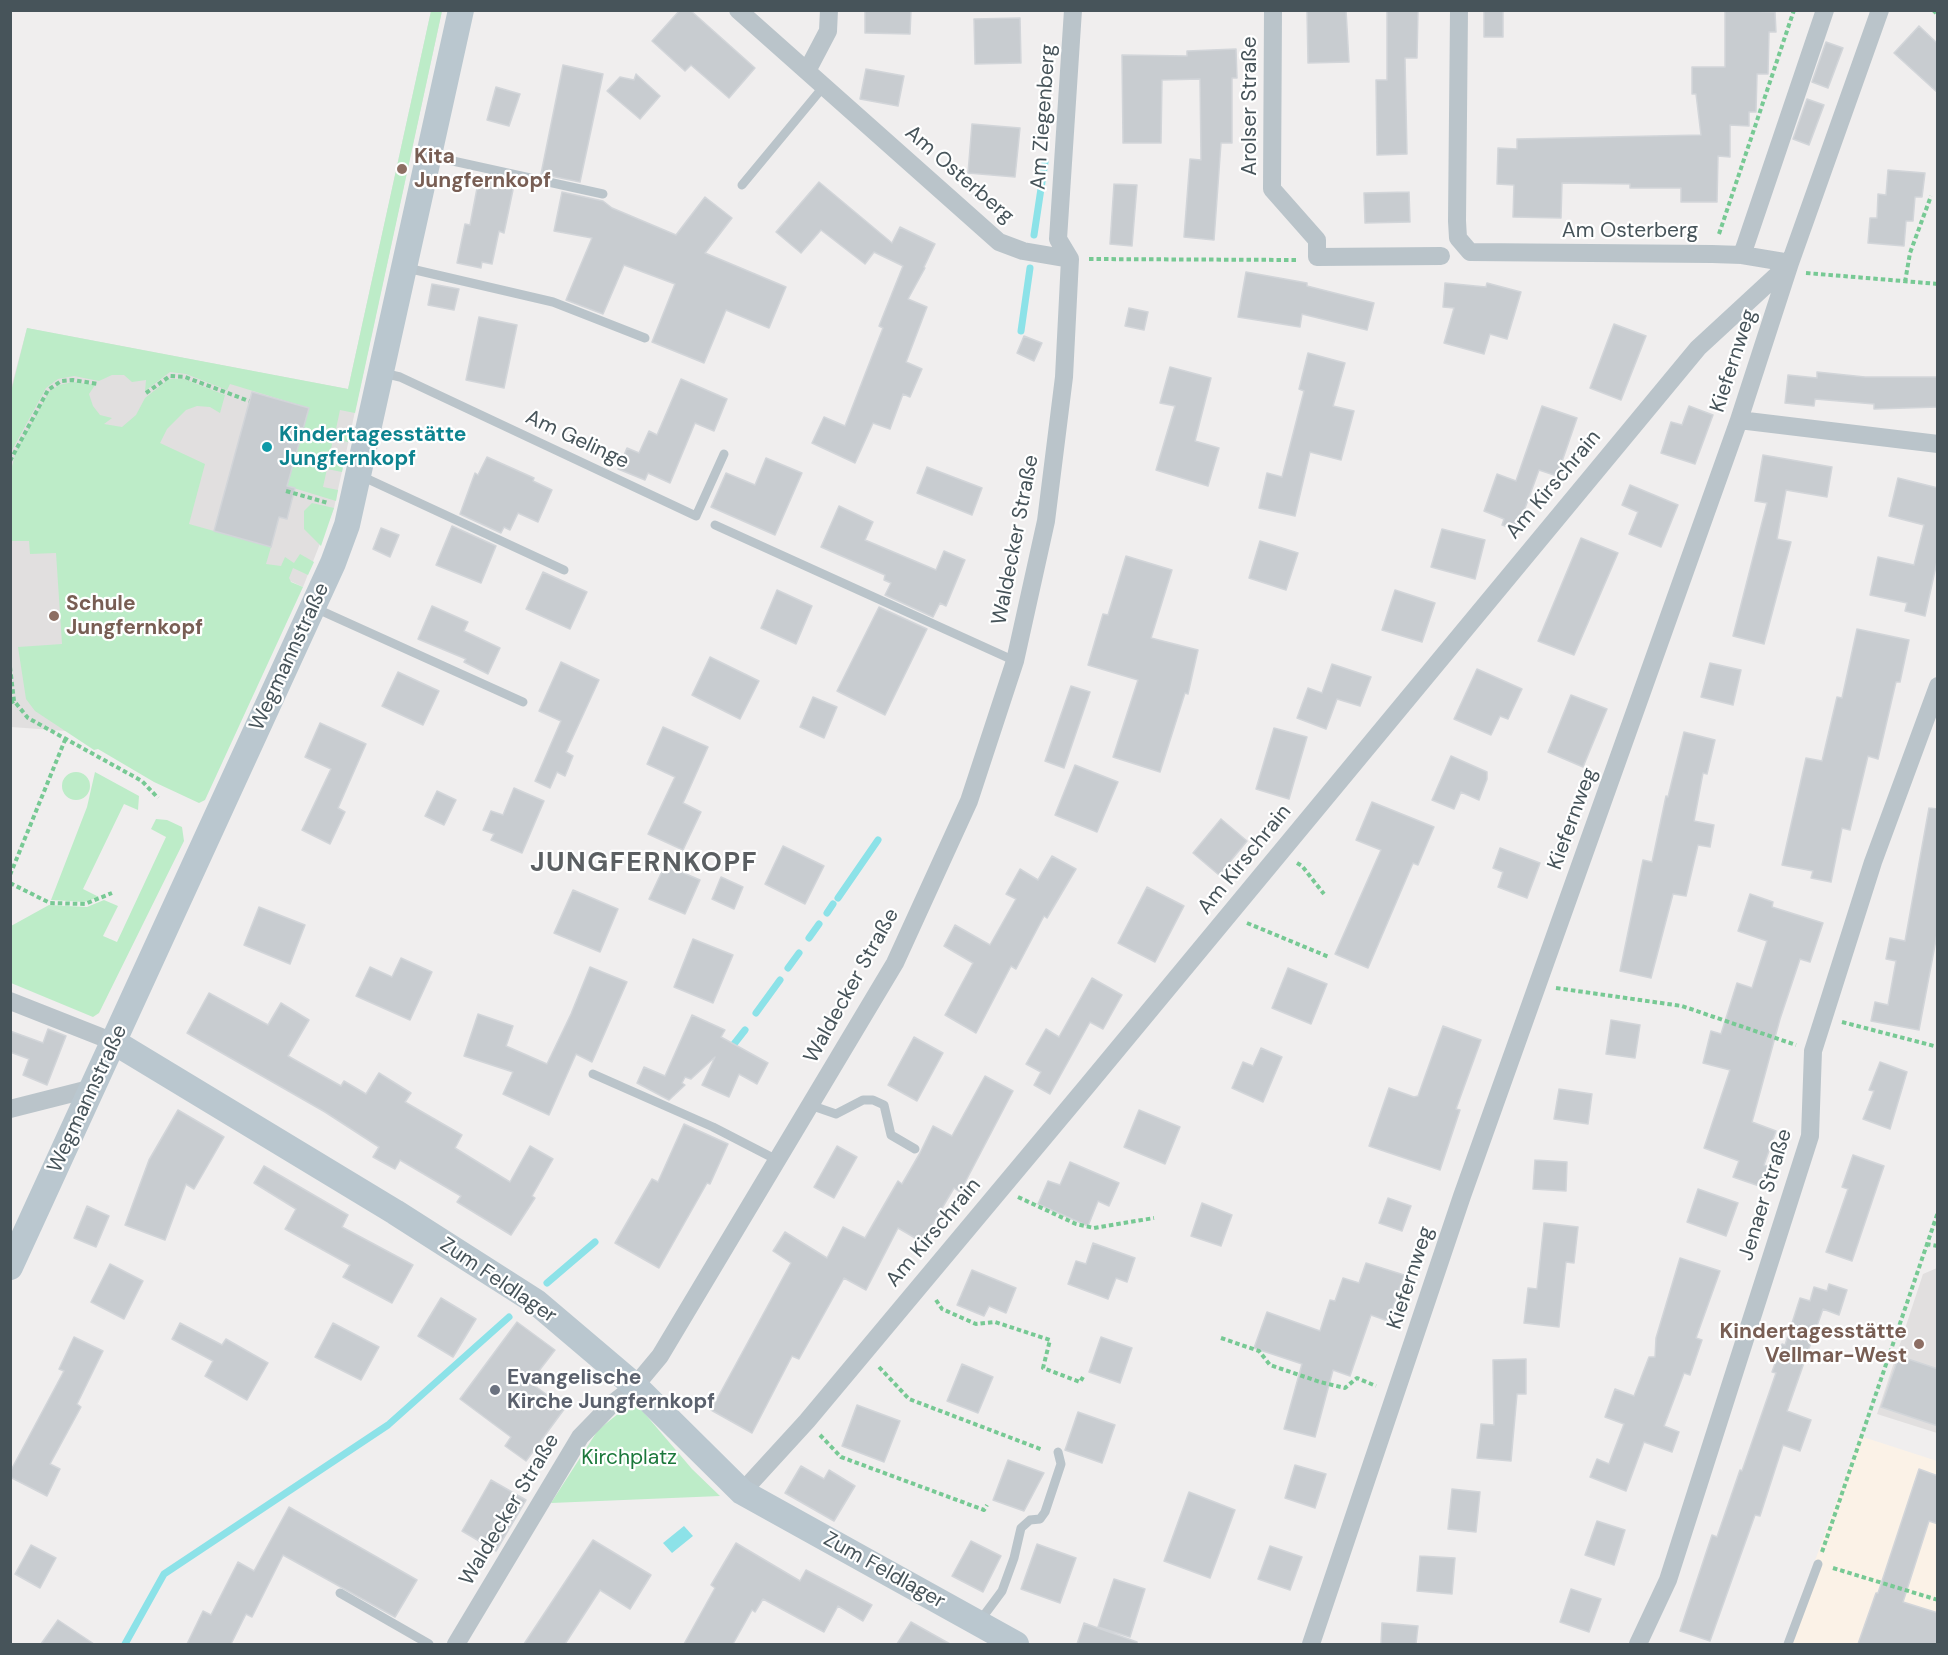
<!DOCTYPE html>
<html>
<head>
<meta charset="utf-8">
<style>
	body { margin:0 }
	#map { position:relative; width:1948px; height:1655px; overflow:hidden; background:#f0eeee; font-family:"DM Sans",sans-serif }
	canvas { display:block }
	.frame { position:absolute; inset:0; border:12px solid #47545a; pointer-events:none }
</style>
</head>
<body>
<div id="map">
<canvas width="1948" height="1655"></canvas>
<div class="frame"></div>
</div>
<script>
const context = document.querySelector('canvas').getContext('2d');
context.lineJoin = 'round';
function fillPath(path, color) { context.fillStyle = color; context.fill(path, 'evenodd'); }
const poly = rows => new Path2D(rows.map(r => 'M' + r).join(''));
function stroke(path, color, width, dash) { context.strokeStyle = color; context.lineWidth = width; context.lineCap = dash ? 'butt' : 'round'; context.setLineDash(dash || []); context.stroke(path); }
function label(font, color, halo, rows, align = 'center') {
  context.font = font + ' "DM Sans",sans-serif'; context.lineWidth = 4.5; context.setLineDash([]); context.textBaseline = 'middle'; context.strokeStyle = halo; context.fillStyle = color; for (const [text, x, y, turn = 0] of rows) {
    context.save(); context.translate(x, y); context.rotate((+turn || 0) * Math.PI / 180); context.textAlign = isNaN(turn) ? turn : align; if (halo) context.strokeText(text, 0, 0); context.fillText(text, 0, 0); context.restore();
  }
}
fillPath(poly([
	[1860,1436,1937,1461,1937,1644,1785,1644]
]), '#fbf2e7');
fillPath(poly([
	[431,11,442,11,334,508,303,587,128,506,67,731,11,727,10,392,27,328,348,389],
	[1937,1268,1937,1433,1877,1414,1923,1274]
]), '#e1dfdf');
fillPath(poly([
	[431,11,442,11,355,413,340,410,336,429,350,432,348,442,333,439,329,459,344,462,342,472,327,469,323,487,338,490,336,501,287,486,309,408,230,384,227,390,186,374,170,372,145,391,146,380,132,382,124,375,112,375,99,381,74,376,58,379,46,388,11,452,11,392,27,328,348,389],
	[169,379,184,379,225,395,220,413,210,407,197,406,186,410,167,429,160,443,205,464,189,524,271,547,266,564,281,566,285,557,294,563,300,554,314,562,308,575,293,568,289,578,291,582,303,587,205,800,199,803,154,782,98,749,94,750,35,711,26,699,18,647,62,644,56,553,30,554,29,541,11,541,11,470,16,451,49,392,59,385,73,382,95,385,89,394,93,406,100,415,112,418,104,424,122,427,136,415,145,398],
	[312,503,334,508,321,546,304,529,304,511],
	'62 786a14 14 0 1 1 28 0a14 14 0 1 1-28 0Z',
	[95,772,139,796,138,810,124,804,83,889,99,897,84,902,51,900,87,807],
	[156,819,167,820,182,827,184,841,99,1013,93,1017,11,983,11,926,49,905,87,907,104,900,118,906,103,936,117,942,166,837,151,829],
	[634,1401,692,1469,720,1496,551,1503,598,1430]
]), '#bdecc8');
fillPath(poly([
	[684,1526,693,1536,672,1553,663,1543]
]), '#8ce2e8');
stroke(poly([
	[1034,235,1045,162],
	[1021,331,1030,268],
	[838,898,878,840],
	[827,913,833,904],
	[809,938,819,924],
	[788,968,799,953],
	[756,1013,780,980],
	[734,1044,745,1030],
	[547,1283,595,1242],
	[125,1644,164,1574,388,1425,509,1317]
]), '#8ce2e8', 7);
const building = poly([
	[680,10,690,10,755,68,729,98,691,65,685,71,652,41,680,10],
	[865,10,911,10,910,34,865,33,865,10],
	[1307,10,1346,10,1349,62,1308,63,1307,10],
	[1387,10,1418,10,1417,58,1405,58,1407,154,1377,155,1376,80,1387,80,1387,10],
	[1484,10,1503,10,1503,37,1484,37,1484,10],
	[1725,10,1775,12,1776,32,1769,32,1768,74,1757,74,1756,112,1749,112,1749,126,1730,125,1730,157,1718,156,1717,202,1681,202,1681,188,1630,188,1630,184,1562,183,1561,218,1513,217,1514,185,1497,184,1498,148,1517,149,1517,139,1701,135,1696,94,1692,94,1692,67,1725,67,1725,10],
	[1020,18,1021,63,975,64,974,19,1020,18],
	[1919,26,1938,44,1938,93,1894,53,1919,26],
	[1826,42,1843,48,1828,88,1812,82,1826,42],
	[1236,49,1237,78,1232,78,1232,143,1221,143,1214,240,1184,237,1190,159,1201,160,1200,79,1162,80,1161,143,1123,143,1122,55,1187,56,1187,51,1236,49],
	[563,65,603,74,580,182,541,174,563,65],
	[866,69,904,76,898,106,860,99,866,69],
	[636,74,660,96,640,119,607,91,620,77,634,80,636,74],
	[496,87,520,94,509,126,487,120,496,87],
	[1807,99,1824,105,1809,145,1793,139,1807,99],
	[972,124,1020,128,1015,177,968,173,972,124],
	[1888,170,1925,173,1922,197,1915,197,1913,221,1906,221,1904,246,1868,243,1870,218,1877,218,1878,194,1886,195,1888,170],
	[479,178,514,185,504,233,499,231,492,264,482,262,481,268,457,263,465,224,470,225,479,178],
	[819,182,892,243,900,227,935,244,924,267,925,268,908,299,927,307,906,362,922,369,910,397,903,394,890,429,873,423,855,463,812,443,824,417,845,426,883,328,879,326,903,266,874,252,865,264,821,230,801,253,776,232,819,182],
	[1114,184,1137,185,1132,246,1110,244,1114,184],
	[562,192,603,201,612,208,676,235,705,197,732,218,705,253,786,287,769,328,726,310,704,363,652,342,675,284,624,265,603,314,566,300,592,238,554,231,562,192],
	[1409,192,1410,222,1365,223,1364,193,1409,192],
	[1246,272,1307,283,1307,286,1374,303,1367,330,1302,314,1300,327,1238,317,1246,272],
	[1445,283,1486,287,1487,283,1521,292,1507,339,1490,334,1484,354,1444,343,1454,308,1443,307,1445,283],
	[432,284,459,289,454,310,428,305,432,284],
	[1129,308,1148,312,1144,330,1125,326,1129,308],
	[479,317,517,325,504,388,466,380,479,317],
	[1614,324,1646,336,1621,400,1590,388,1614,324],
	[1024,336,1042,343,1034,361,1017,353,1024,336],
	[1308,353,1345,363,1333,406,1354,411,1341,460,1310,452,1295,516,1259,508,1267,473,1282,477,1304,391,1299,389,1308,353],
	[1170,367,1211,378,1195,441,1219,448,1208,486,1156,470,1175,406,1160,403,1170,367],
	[1817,372,1865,377,1938,377,1938,407,1874,409,1874,404,1815,399,1814,406,1785,403,1788,375,1817,378,1817,372],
	[681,379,727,399,714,431,695,423,670,483,648,473,645,480,618,469,627,448,639,453,649,431,657,435,681,379],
	[252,392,309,408,287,486,295,488,287,519,279,517,271,547,214,531,252,392],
	[1542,406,1577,418,1557,476,1539,470,1517,530,1502,525,1504,519,1484,511,1497,474,1516,481,1542,406],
	[1689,406,1713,415,1695,464,1661,453,1671,422,1682,425,1689,406],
	[1763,455,1832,467,1827,497,1786,490,1777,539,1791,542,1764,644,1733,636,1767,503,1755,501,1763,455],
	[487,457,534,478,533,481,552,490,538,522,518,513,510,530,504,527,501,533,460,514,475,473,478,475,487,457],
	[766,458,802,473,775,535,711,507,726,473,755,485,766,458],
	[927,467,982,488,972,515,917,493,927,467],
	[1898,478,1938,488,1938,557,1925,616,1905,611,1907,603,1870,595,1878,557,1914,565,1924,525,1889,516,1898,478],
	[1630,485,1678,505,1661,547,1629,534,1638,512,1622,505,1630,485],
	[839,506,873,522,865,540,936,570,944,551,965,560,946,606,940,603,933,617,885,595,891,583,884,580,885,575,821,547,839,506],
	[452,526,496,546,481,583,436,565,452,526],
	[381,528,399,535,390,557,373,549,381,528],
	[1442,529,1485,540,1475,579,1431,567,1442,529],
	[1581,538,1618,553,1574,655,1538,641,1581,538],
	[1260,541,1298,553,1286,590,1249,578,1260,541],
	[1126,556,1172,570,1151,638,1198,650,1188,694,1185,693,1160,772,1113,757,1138,680,1088,665,1103,614,1108,615,1126,556],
	[543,572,587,592,570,629,526,609,543,572],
	[777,590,812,606,796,644,761,628,777,590],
	[1395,590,1435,603,1422,642,1382,630,1395,590],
	[432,606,468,622,464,631,500,648,488,674,464,662,466,659,418,639,432,606],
	[879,607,927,629,885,715,837,691,879,607],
	[1857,629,1909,640,1900,682,1896,682,1878,759,1868,756,1850,830,1842,828,1831,882,1811,878,1813,871,1782,865,1806,758,1822,761,1837,697,1842,698,1857,629],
	[710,657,759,681,740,719,692,695,710,657],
	[561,662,599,680,566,752,573,756,565,776,557,772,550,788,535,781,561,721,539,711,561,662],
	[1710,663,1741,670,1733,705,1701,697,1710,663],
	[1332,664,1371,677,1360,706,1337,699,1326,729,1297,718,1308,688,1322,693,1332,664],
	[1477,669,1522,689,1508,719,1500,716,1491,735,1454,719,1477,669],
	[398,672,439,691,423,725,382,706,398,672],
	[1071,686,1090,692,1064,768,1045,761,1071,686],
	[1571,695,1607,709,1583,767,1548,752,1571,695],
	[813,697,837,707,824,738,800,727,813,697],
	[320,723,366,744,338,808,345,812,330,844,302,830,331,769,305,757,320,723],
	[663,727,708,747,683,803,701,812,683,850,648,834,675,777,647,764,663,727],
	[1274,728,1307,737,1289,799,1256,789,1274,728],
	[1684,732,1715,740,1707,774,1703,773,1694,821,1714,825,1710,847,1698,845,1686,896,1673,894,1651,978,1620,971,1643,860,1652,862,1666,796,1668,797,1684,732],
	[1451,756,1487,772,1487,779,1479,800,1461,792,1454,809,1432,800,1451,756],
	[1075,765,1118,782,1097,832,1055,815,1075,765],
	[514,788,544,801,522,853,491,840,494,834,483,830,491,811,503,815,514,788],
	[437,791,456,800,444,825,425,816,437,791],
	[1372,802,1434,827,1418,865,1413,863,1368,968,1335,954,1381,850,1356,840,1372,802],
	[1929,808,1938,809,1938,929,1919,1030,1871,1021,1875,1002,1888,1005,1896,961,1886,959,1890,938,1905,941,1929,808],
	[1221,819,1247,841,1219,875,1193,853,1221,819],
	[783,846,824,866,805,904,765,884,783,846],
	[1500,848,1540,863,1527,898,1498,887,1503,872,1493,868,1500,848],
	[1052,856,1076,869,1047,918,1044,916,1016,969,1011,966,976,1033,945,1015,973,963,944,946,955,925,990,945,1016,899,1006,894,1020,869,1038,880,1052,856],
	[665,865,700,880,685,914,649,899,665,865],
	[721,877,743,887,734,909,712,899,721,877],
	[1147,887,1184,906,1155,962,1118,943,1147,887],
	[573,890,618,909,600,952,554,933,573,890],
	[1750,894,1773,902,1772,907,1823,923,1810,962,1800,959,1780,1019,1752,1122,1776,1131,1764,1165,1772,1168,1765,1188,1733,1177,1739,1161,1704,1148,1730,1070,1703,1063,1711,1031,1721,1034,1737,983,1752,988,1767,941,1738,931,1750,894],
	[259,907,305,925,290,964,244,945,259,907],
	[693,939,733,955,713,1003,674,987,693,939],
	[401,958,432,972,410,1020,356,996,370,967,392,977,401,958],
	[590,967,627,982,592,1062,576,1054,549,1115,503,1094,513,1072,464,1056,478,1014,513,1026,506,1046,547,1064,571,1014,590,967],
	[1288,968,1327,984,1311,1024,1272,1008,1288,968],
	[1092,978,1122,995,1103,1029,1090,1022,1050,1094,1034,1085,1041,1072,1026,1064,1046,1029,1059,1037,1092,978],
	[209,993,268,1025,281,1003,309,1020,288,1056,341,1086,344,1081,366,1094,379,1073,411,1093,405,1102,462,1135,455,1148,510,1182,530,1146,553,1159,532,1196,535,1198,511,1235,457,1202,461,1196,400,1160,395,1169,373,1157,379,1147,325,1112,187,1033,209,993],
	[692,1015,725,1030,721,1037,768,1063,757,1084,739,1074,729,1097,702,1085,715,1057,691,1079,685,1077,682,1083,685,1085,669,1100,637,1083,644,1067,665,1076,692,1015],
	[1611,1020,1640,1025,1635,1058,1606,1054,1611,1020],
	[1443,1026,1481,1040,1456,1109,1460,1110,1440,1170,1369,1146,1389,1088,1414,1097,1418,1096,1443,1026],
	[48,1029,66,1036,47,1085,23,1075,29,1059,10,1052,10,1031,43,1043,48,1029],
	[914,1037,943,1053,917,1101,888,1085,914,1037],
	[1261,1048,1282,1057,1263,1102,1232,1088,1243,1062,1253,1066,1261,1048],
	[1880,1062,1907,1072,1890,1129,1863,1119,1874,1091,1869,1090,1880,1062],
	[985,1076,1013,1091,960,1192,954,1188,922,1242,898,1228,866,1290,844,1278,799,1359,792,1356,752,1433,711,1410,791,1263,773,1251,785,1232,827,1258,843,1227,865,1238,898,1181,902,1184,920,1153,933,1126,952,1136,985,1076],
	[1559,1089,1592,1094,1588,1124,1554,1119,1559,1089],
	[178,1110,224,1137,194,1189,186,1184,165,1240,125,1225,149,1160,178,1110],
	[1139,1110,1180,1127,1165,1164,1124,1147,1139,1110],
	[684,1124,728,1144,710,1184,707,1183,659,1268,615,1243,652,1179,658,1182,684,1124],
	[837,1146,857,1157,834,1198,814,1187,837,1146],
	[1853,1155,1884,1166,1852,1261,1826,1252,1848,1189,1842,1187,1853,1155],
	[1535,1160,1567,1162,1566,1191,1533,1189,1535,1160],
	[1070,1162,1119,1183,1109,1206,1098,1201,1088,1226,1038,1204,1048,1181,1060,1185,1070,1162],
	[264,1166,348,1215,342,1227,413,1265,392,1303,343,1277,350,1265,285,1229,296,1209,254,1183,264,1166],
	[1698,1189,1738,1203,1726,1236,1687,1222,1698,1189],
	[1388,1198,1411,1206,1402,1231,1379,1223,1388,1198],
	[1202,1203,1232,1215,1221,1246,1191,1236,1202,1203],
	[87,1206,109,1216,96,1247,74,1238,87,1206],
	[1544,1223,1578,1227,1574,1263,1566,1262,1559,1327,1524,1323,1528,1288,1537,1289,1544,1223],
	[1093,1243,1135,1258,1127,1282,1116,1278,1108,1299,1068,1284,1076,1261,1086,1264,1093,1243],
	[1680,1258,1720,1271,1696,1338,1702,1340,1690,1375,1684,1373,1664,1426,1679,1432,1672,1452,1644,1442,1626,1491,1590,1477,1597,1459,1609,1464,1624,1424,1605,1417,1615,1389,1634,1396,1649,1357,1655,1357,1656,1338,1680,1258],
	[1366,1263,1404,1275,1388,1321,1371,1315,1350,1376,1333,1370,1315,1437,1284,1429,1302,1364,1254,1348,1267,1312,1320,1331,1330,1300,1335,1301,1343,1278,1359,1283,1366,1263],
	[110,1264,143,1281,124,1319,91,1302,110,1264],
	[972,1270,1016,1288,1006,1313,989,1306,984,1316,957,1305,972,1270],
	[1829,1284,1847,1290,1839,1315,1823,1309,1787,1411,1811,1420,1800,1451,1783,1445,1760,1516,1755,1515,1710,1641,1680,1631,1712,1535,1717,1537,1740,1470,1742,1471,1776,1373,1772,1372,1782,1344,1785,1345,1800,1298,1810,1301,1814,1287,1827,1291,1829,1284],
	[441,1298,476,1319,453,1357,418,1336,441,1298],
	[517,1322,555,1350,538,1372,542,1376,535,1386,565,1408,526,1461,505,1446,511,1437,460,1399,517,1322],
	[180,1323,222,1345,226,1339,268,1363,247,1400,205,1376,213,1361,172,1339,180,1323],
	[333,1323,379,1347,361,1380,315,1357,333,1323],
	[74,1337,103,1351,77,1404,81,1407,50,1464,60,1469,47,1496,10,1477,10,1472,64,1371,59,1369,74,1337],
	[1101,1337,1132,1348,1120,1383,1089,1372,1101,1337],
	[1899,1356,1938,1369,1938,1426,1881,1407,1899,1356],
	[1526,1359,1526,1394,1517,1394,1511,1461,1477,1458,1481,1424,1494,1425,1493,1360,1526,1359],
	[962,1364,993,1377,978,1413,947,1401,962,1364],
	[857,1405,900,1421,884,1462,842,1446,857,1405],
	[1078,1412,1115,1425,1102,1463,1065,1450,1078,1412],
	[1008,1460,1044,1473,1024,1511,993,1500,1008,1460],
	[1295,1465,1326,1474,1315,1508,1285,1498,1295,1465],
	[801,1466,824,1479,829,1470,855,1486,834,1521,785,1493,801,1466],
	[1919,1469,1938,1476,1938,1524,1929,1521,1903,1602,1938,1613,1938,1644,1858,1644,1876,1593,1878,1593,1919,1469],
	[491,1480,526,1500,496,1551,462,1531,491,1480],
	[1452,1489,1480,1492,1476,1532,1448,1529,1452,1489],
	[1189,1492,1235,1510,1210,1578,1164,1561,1189,1492],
	[289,1507,417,1580,395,1617,283,1555,252,1617,246,1614,231,1644,187,1644,203,1611,211,1615,238,1562,254,1571,289,1507],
	[1597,1521,1625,1530,1614,1565,1585,1555,1597,1521],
	[593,1540,651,1575,630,1609,600,1590,565,1644,524,1644,593,1540],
	[971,1541,1001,1556,983,1592,952,1576,971,1541],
	[736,1543,800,1581,806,1570,872,1605,863,1621,838,1606,824,1632,763,1599,755,1612,752,1610,733,1644,684,1644,715,1588,711,1585,736,1543],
	[1037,1544,1076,1558,1060,1603,1021,1589,1037,1544],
	[31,1545,56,1558,40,1588,15,1574,31,1545],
	[1270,1546,1302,1557,1290,1590,1258,1579,1270,1546],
	[1420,1556,1455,1558,1452,1594,1417,1591,1420,1556],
	[1114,1579,1145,1589,1130,1637,1098,1627,1114,1579],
	[1571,1589,1601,1599,1589,1632,1560,1622,1571,1589],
	[58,1620,94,1644,41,1644,58,1620],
	[911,1622,950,1644,897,1644,911,1622],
	[1084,1623,1137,1642,1137,1644,1077,1644,1084,1623],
	[1382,1623,1418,1626,1416,1644,1381,1644,1382,1623]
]);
fillPath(building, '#c8ccd0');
stroke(building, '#d2d5d9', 1.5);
stroke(poly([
	[1933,10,1938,15],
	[1719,234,1794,10],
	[1089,259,1297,260],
	[1806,273,1938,284],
	[1905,282,1910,253,1931,196],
	[146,393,170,376,185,377,249,401],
	[10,461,48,390,61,381,73,380,98,384],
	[286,491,328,503],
	[10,667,14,701],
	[10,703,14,701,28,718,142,781,158,798],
	[1297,863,1302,866,1324,894],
	[10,875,65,740],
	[10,883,50,903,85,904,112,893],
	[1247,923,1329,957],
	[1556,988,1682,1006,1796,1045],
	[1842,1022,1938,1047],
	[1018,1197,1076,1224,1094,1228,1154,1218],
	[1926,1244,1938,1246],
	[936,1300,942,1309,976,1324,995,1322,1050,1340,1043,1368,1080,1382,1083,1377],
	[1221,1338,1259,1351,1270,1365,1320,1382,1345,1388,1357,1378,1376,1386],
	[879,1367,909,1399,1043,1450],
	[820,1435,841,1457,984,1510,987,1505],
	[1822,1552,1938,1212],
	[1833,1568,1938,1600]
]), '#77c994', 4, [4.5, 3]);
stroke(poly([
	[430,156,603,194],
	[742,185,824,86],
	[407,268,553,302,645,338],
	[383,373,400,377,696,516,724,454],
	[359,475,564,570],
	[715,525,1015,661],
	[315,608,523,702],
	[593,1074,713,1127,777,1160],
	[810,1105,836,1114,863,1100,873,1100,884,1105,891,1135,915,1149],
	[340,1593,429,1644],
	[979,1622,1002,1591,1014,1558,1021,1528,1030,1520,1040,1519,1045,1512,1061,1464,1058,1452],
	[1788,1644,1818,1564]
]), '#bac4ca', 9);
stroke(poly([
	[738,10,999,242,1023,251,1070,259],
	[1273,10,1272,189,1317,240,1317,257,1441,256],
	[1459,10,1457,221,1458,238,1470,252,1712,254,1742,255,1790,263],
	[807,71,828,31,829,10],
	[1742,255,1825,10],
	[1070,259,1058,239,1073,10],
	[1739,420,1938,444],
	[10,1001,114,1042],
	[10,1109,93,1088],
	[742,1492,807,1421,1087,1086,1698,348,1789,264],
	[456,1644,580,1437,613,1403,635,1386,660,1356,895,963,969,801,1015,661,1046,521,1064,377,1070,259],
	[1311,1644,1462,1196,1739,420,1790,263,1880,10],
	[1638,1644,1668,1580,1810,1136,1813,1051,1873,862,1938,686]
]), '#bac4ca', 18);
stroke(poly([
	[114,1042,395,1212,536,1302,635,1386,742,1492,1016,1644],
	[10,1267,333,563,347,525,461,10]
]), '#bac7cf', 26);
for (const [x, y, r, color] of [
	[402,169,6,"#8d6e63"],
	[267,447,6,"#0f9aa8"],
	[54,616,6,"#8d6e63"],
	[1919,1344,6,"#8d6e63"],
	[495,1390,6,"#6b7280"]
]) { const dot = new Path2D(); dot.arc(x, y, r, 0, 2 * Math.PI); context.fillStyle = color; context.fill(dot); stroke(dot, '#fff', 2); }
label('21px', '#47545a', '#fff', [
	["Arolser Straße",1250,106,-90],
	["Am Ziegenberg",1044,117,-86],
	["Am Osterberg",959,175,41],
	["Am Osterberg",1630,231],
	["Kiefernweg",1734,361,-72],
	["Am Gelinge",577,440,25],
	["Am Kirschrain",1554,485,-50],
	["Waldecker Straße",1016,540,-79],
	["Wegmannstraße",290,657,-65],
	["Kiefernweg",1573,819,-70],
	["Am Kirschrain",1245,860,-51],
	["Waldecker Straße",852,986,-61],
	["Wegmannstraße",88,1099,-65],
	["Jenaer Straße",1766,1195,-73],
	["Am Kirschrain",934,1233,-50],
	["Kiefernweg",1411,1278,-72],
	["Zum Feldlager",498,1281,34],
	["Waldecker Straße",510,1510,-59],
	["Zum Feldlager",884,1571,29]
]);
label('bold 21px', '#785e54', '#fff', [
	["Kita",414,157],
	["Jungfernkopf",414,181],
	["Schule",66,604],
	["Jungfernkopf",66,628],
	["Kindertagesstätte",1907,1332,"right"],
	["Vellmar-West",1907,1356,"right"]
], 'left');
label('bold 21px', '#0d838f', '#fff', [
	["Kindertagesstätte",279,435],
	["Jungfernkopf",279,459]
], 'left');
label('bold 21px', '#5b616d', '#fff', [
	["Evangelische",507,1378],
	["Kirche Jungfernkopf",507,1402]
], 'left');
label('21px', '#1b783b', '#fff', [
	["Kirchplatz",629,1458]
]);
context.letterSpacing = '1.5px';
label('bold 27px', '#5b5f62', '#fff', [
	["JUNGFERNKOPF",644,864]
]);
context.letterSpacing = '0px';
</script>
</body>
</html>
